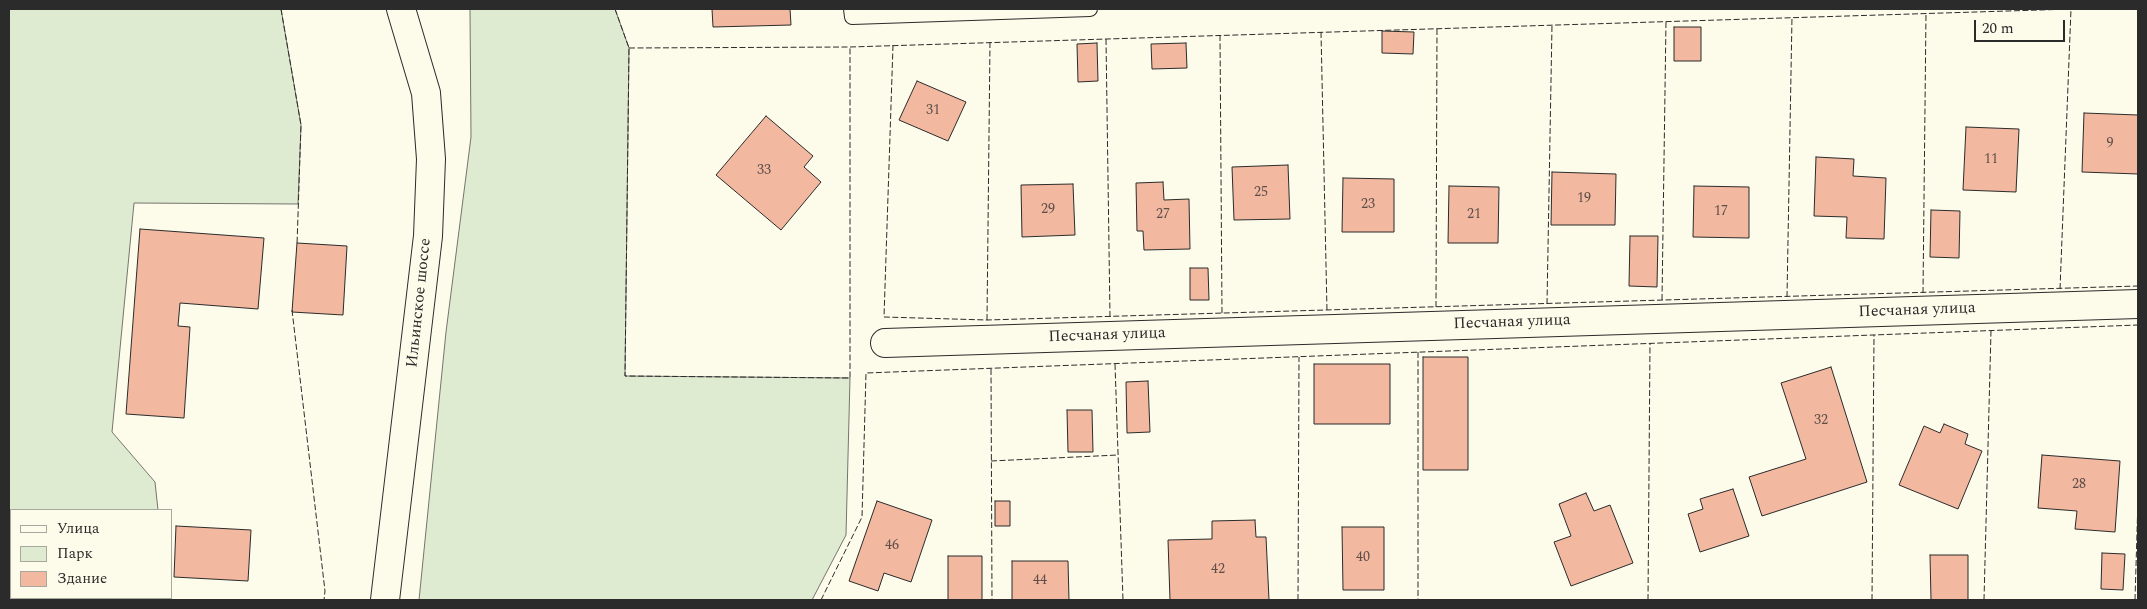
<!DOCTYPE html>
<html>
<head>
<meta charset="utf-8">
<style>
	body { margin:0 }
	#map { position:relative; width:2147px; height:609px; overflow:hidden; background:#fdfbea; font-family:Spectral,serif }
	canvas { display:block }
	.frame { position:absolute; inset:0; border:10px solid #2b2b2b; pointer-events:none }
	.legend { position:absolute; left:10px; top:509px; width:162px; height:90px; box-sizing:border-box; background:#fdfbea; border:1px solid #a9a89e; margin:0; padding:6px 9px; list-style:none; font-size:15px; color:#2b2b2b }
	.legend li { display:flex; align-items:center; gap:10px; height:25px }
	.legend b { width:25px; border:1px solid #a9a89e }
	.scale { position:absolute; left:1974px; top:20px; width:91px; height:22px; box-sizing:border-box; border:2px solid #2b2b2b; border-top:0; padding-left:6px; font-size:15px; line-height:18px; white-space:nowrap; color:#2b2b2b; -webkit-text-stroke:4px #fdfbea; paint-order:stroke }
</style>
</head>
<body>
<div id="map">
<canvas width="2147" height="609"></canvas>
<div class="frame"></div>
<ul class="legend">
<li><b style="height:6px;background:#fdfbea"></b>Улица</li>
<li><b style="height:14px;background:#deebd1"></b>Парк</li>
<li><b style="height:14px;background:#f2b8a0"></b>Здание</li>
</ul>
<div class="scale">20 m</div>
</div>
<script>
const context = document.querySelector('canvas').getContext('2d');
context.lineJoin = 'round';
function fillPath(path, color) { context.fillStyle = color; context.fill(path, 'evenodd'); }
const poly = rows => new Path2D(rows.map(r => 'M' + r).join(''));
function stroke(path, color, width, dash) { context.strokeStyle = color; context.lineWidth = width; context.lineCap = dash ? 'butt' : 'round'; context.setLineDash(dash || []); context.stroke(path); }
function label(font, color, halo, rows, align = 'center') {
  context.font = font + ' Spectral,serif'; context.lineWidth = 4; context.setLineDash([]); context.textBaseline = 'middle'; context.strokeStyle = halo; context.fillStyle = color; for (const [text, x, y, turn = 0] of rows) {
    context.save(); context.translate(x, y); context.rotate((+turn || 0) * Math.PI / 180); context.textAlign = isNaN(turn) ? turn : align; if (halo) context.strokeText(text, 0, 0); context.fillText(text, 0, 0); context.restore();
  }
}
const green = poly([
	[9,9,281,9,301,125,298,204,134,203,112,432,155,482,158,510,11,510,11,598,157,598,157,600,9,600,9,9],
	[470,9,615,9,629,48,625,376,850,378,846,535,812,600,419,600,446,332,471,137,470,9]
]);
fillPath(green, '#deebd1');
stroke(green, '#74746e', 1);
const building = poly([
	[712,9,790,9,791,25,713,27,712,9],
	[1674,27,1701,27,1701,61,1674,61,1674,27],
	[1382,31,1414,32,1413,54,1382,53,1382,31],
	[1097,43,1098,81,1078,82,1077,44,1097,43],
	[1186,43,1187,68,1152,69,1151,44,1186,43],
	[917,81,966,102,948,141,899,120,917,81],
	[2084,113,2138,115,2138,174,2082,172,2084,113],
	[766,116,813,156,804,167,821,182,781,230,716,175,766,116],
	[1966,127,2019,129,2016,192,1963,190,1966,127],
	[1816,157,1854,159,1853,176,1886,178,1884,239,1846,238,1847,217,1814,216,1816,157],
	[1288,165,1290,219,1234,220,1232,167,1288,165],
	[1552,172,1616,174,1615,225,1551,225,1552,172],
	[1343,178,1394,179,1394,232,1342,232,1343,178],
	[1163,182,1164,200,1189,199,1190,249,1144,250,1143,231,1137,231,1136,183,1163,182],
	[1073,184,1075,235,1022,237,1021,185,1073,184],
	[1449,186,1499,187,1498,243,1448,243,1449,186],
	[1694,186,1749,187,1749,238,1693,237,1694,186],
	[1931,210,1960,211,1959,258,1930,257,1931,210],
	[140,229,264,238,258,309,180,303,178,326,190,327,184,418,126,414,140,229],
	[1630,236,1658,236,1657,287,1629,286,1630,236],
	[297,243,347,246,343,315,292,312,297,243],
	[1190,268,1208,268,1209,300,1190,300,1190,268],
	[1423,357,1468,357,1468,470,1423,470,1423,357],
	[1314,364,1390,364,1390,424,1314,424,1314,364],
	[1831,367,1867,482,1762,516,1749,477,1806,459,1781,383,1831,367],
	[1148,381,1150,432,1127,433,1126,382,1148,381],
	[1067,410,1092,410,1093,452,1068,452,1067,410],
	[1944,424,1968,434,1965,444,1982,451,1958,509,1899,485,1924,426,1940,433,1944,424],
	[2042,455,2120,461,2115,532,2075,529,2077,511,2038,508,2042,455],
	[1733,489,1749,536,1700,552,1688,514,1703,509,1700,499,1733,489],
	[1586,493,1594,511,1610,505,1633,563,1571,586,1554,542,1571,536,1559,504,1586,493],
	[877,501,932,520,911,582,884,573,878,591,849,581,877,501],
	[995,501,1010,501,1010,526,995,526,995,501],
	[1255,520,1256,537,1266,537,1269,600,1170,600,1168,540,1212,539,1212,521,1255,520],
	[176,526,251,530,248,581,174,577,176,526],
	[1342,527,1384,527,1384,590,1343,590,1342,527],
	[2102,553,2125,554,2123,590,2101,589,2102,553],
	[1930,555,1968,555,1968,600,1931,600,1930,555],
	[948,556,982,556,982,600,948,600,948,556],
	[1012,561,1068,561,1069,600,1012,600,1012,561]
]);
fillPath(building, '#f2b8a0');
stroke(building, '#2b2b2b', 1);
const service = poly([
	[851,9,852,17,1090,9]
]);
const minor = poly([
	[885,343,2138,304]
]);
const secondary = poly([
	[385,600,428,236,431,159,426,93,401,9]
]);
stroke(service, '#2b2b2b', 16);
stroke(minor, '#2b2b2b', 30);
stroke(secondary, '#2b2b2b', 30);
stroke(service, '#fdfbea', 14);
stroke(minor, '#fdfbea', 28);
stroke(secondary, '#fdfbea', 28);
stroke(poly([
	[281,9,301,125,297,245],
	[615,9,629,48,625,376,850,378,850,47],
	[1321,32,1327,311],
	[1220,35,1222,313],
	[1106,39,1110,317],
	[893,45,884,317,987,320,2138,286],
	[629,48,850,47,2072,9],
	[2060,289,2071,9],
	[1923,293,1926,13],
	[1787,297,1792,17],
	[1662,300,1666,21],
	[1547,304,1552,25],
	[1436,307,1437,28],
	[292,310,325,591,324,600],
	[987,320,990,42],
	[1418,352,1418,600],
	[1115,364,1123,600],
	[991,369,992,600],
	[991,461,1118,455],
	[821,600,862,517,866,373,2138,325],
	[1298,600,1299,357],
	[1648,600,1650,343],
	[1872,600,1874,335],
	[1984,600,1991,331],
	[2135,600,2138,499]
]), '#2b2b2b', 1, [6, 2.5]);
label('14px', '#5d4e48', null, [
	["31",933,111],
	["9",2110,144],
	["11",1991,160],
	["33",764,171],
	["25",1261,193],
	["19",1584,199],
	["23",1368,205],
	["29",1048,210],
	["17",1721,212],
	["27",1163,215],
	["21",1474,215],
	["32",1821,421],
	["28",2079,485],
	["46",892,546],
	["40",1363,558],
	["42",1218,570],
	["44",1040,581]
]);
label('16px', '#2b2b2b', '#fdfbea', [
	["Ильинское шоссе",420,303,-84],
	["Песчаная улица",1917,311,-2],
	["Песчаная улица",1512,323,-2],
	["Песчаная улица",1107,336,-2]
]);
</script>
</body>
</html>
